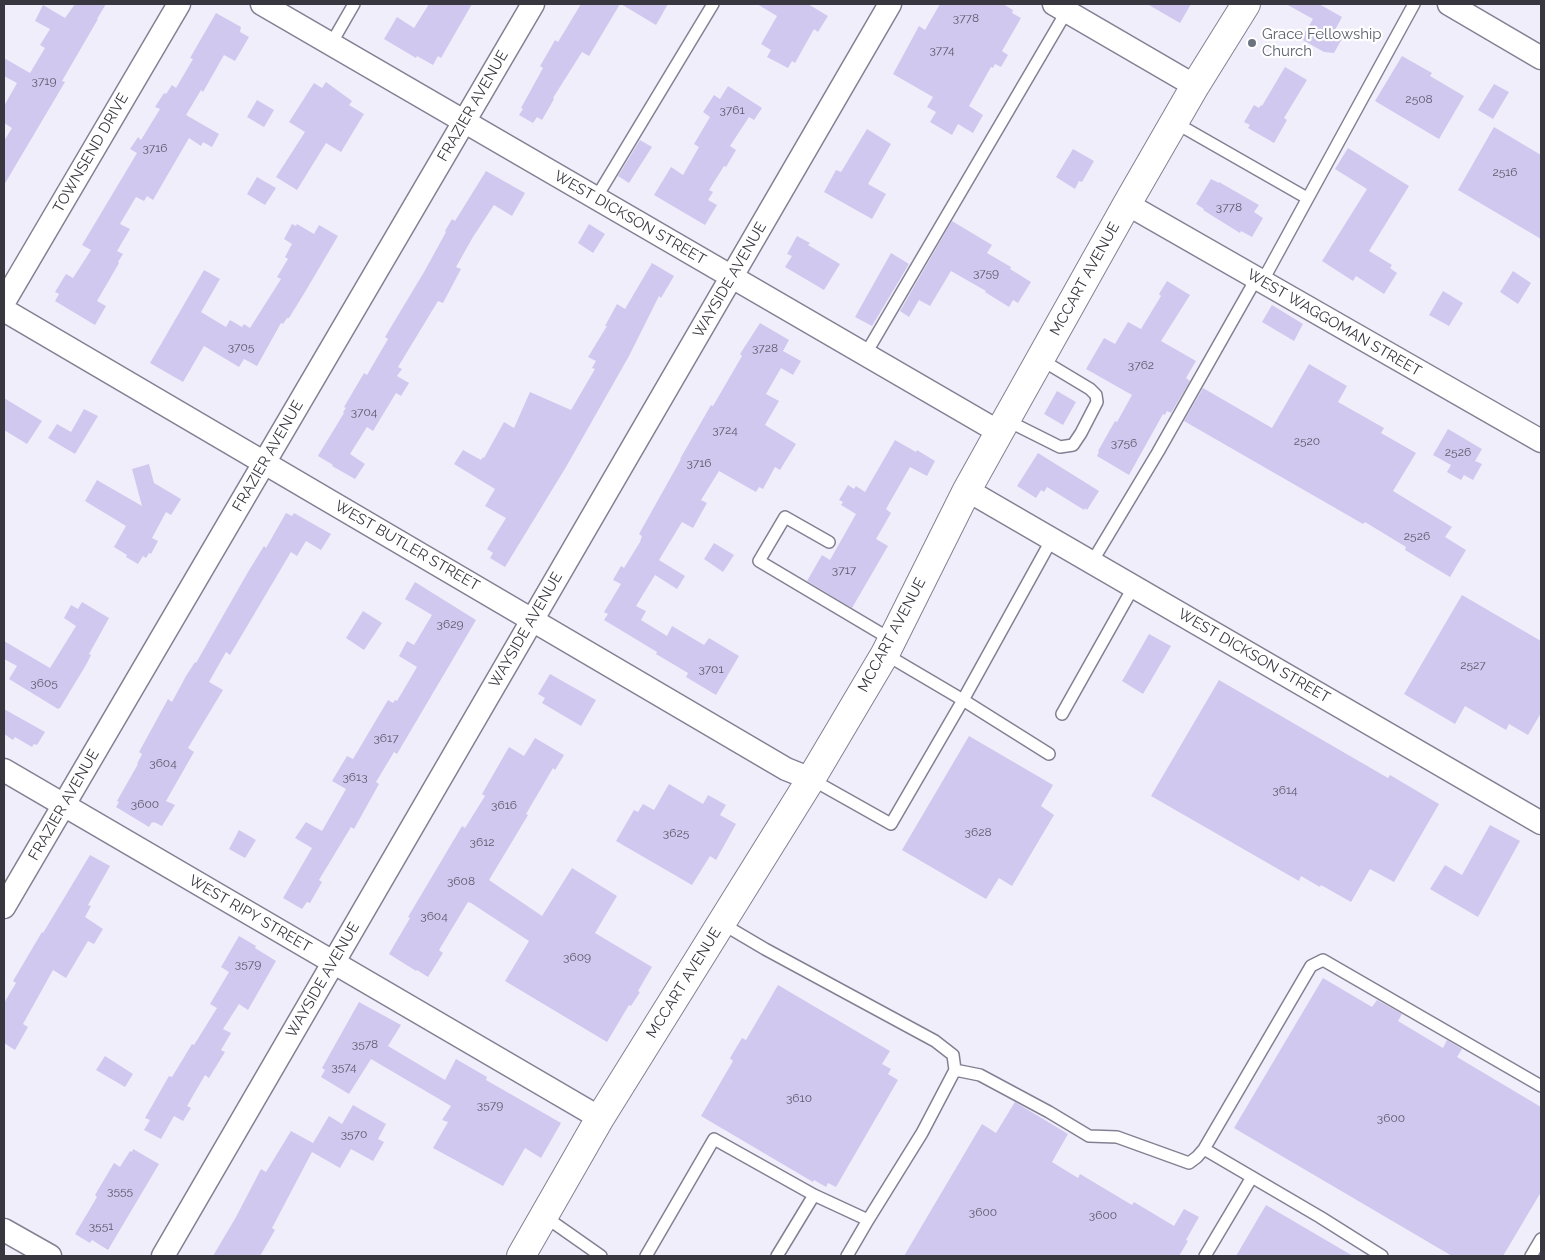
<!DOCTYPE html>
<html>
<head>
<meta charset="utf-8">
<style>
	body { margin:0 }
	#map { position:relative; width:1545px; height:1260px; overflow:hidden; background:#f1eefb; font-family:Raleway,sans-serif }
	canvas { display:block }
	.frame { position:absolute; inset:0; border:5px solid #38363f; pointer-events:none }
</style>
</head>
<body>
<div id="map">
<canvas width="1545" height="1260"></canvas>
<div class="frame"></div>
</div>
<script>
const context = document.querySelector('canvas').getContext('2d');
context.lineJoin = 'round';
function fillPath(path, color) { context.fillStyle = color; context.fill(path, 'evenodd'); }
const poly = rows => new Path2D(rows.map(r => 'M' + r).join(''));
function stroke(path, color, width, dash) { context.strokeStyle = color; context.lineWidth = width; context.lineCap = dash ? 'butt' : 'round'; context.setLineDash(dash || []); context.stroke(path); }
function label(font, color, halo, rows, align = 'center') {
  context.font = font + ' Raleway,sans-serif'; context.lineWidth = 4.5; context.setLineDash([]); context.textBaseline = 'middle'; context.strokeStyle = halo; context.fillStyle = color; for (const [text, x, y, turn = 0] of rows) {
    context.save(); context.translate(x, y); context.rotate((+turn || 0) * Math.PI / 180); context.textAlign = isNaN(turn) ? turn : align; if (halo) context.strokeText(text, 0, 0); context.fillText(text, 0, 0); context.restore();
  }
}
fillPath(poly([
	[75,4,106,4,97,19,98,19,62,81,65,82,4,185,4,141,12,128,4,123,4,106,17,83,4,76,4,58,30,73,45,48,40,45,50,29,35,21,43,5,65,18],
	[429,4,472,4,441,58,438,56,433,65,417,56,416,58,384,39,397,17,414,28],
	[581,4,620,4,589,56,582,52,553,98,554,99,542,120,537,117,533,123,519,115,523,109,521,108,543,68,540,66,550,49,555,40,558,42],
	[621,4,668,4,656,25],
	[757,4,808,4,828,16,818,32,814,29,795,63,792,61,788,68,767,57,771,50,761,44,777,16],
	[940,4,1003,4,1013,10,1012,13,1021,18,1002,51,1008,55,1001,67,995,64,993,68,991,67,969,106,983,115,973,133,958,124,952,135,930,122,936,112,927,107,933,97,893,74,919,26,925,30],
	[1147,4,1191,4,1180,23],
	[1286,4,1319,4,1342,17,1334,32,1343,37,1334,53,1324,52,1301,39,1313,19],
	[216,13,241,27,240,32,249,37,235,61,224,55,203,92,201,90,186,115,219,134,212,147,203,142,201,146,189,138,153,200,147,196,144,201,136,197,120,224,130,229,117,251,123,254,118,262,119,263,97,301,106,306,95,325,55,301,59,294,55,292,66,274,73,278,91,250,82,245,137,153,130,149,138,137,141,140,160,109,155,107,164,93,166,94,172,85,176,88,193,59,190,58],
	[1402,56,1432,73,1430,76,1464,96,1439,139,1375,101],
	[1285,67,1307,80,1284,118,1287,120,1274,143,1248,128,1250,125,1244,122,1254,105,1259,108,1261,105,1262,106],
	[326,82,352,101,349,105,364,114,341,152,326,143,297,190,276,177,305,132,289,122,314,83,322,88],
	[1494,84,1509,92,1493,119,1478,110],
	[728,86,762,108,754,120,749,117,730,146,736,150,726,167,724,166,709,190,713,192,708,200,717,205,705,225,654,195,671,167,683,175,699,147,694,144,710,117,703,112,714,95,720,99],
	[257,100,274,110,264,127,247,117],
	[1494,127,1541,155,1541,239,1458,190],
	[867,129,891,144,868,184,886,194,872,219,824,192,836,170,841,172],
	[640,140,652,147,629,183,618,176],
	[1348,148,1409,186,1369,251,1392,265,1390,268,1397,273,1384,294,1356,276,1353,281,1322,261,1367,189,1335,169],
	[1073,149,1094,161,1082,182,1079,181,1075,189,1056,177],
	[486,171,525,193,512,216,494,205,473,237,456,267,461,269,443,303,438,301,398,367,402,369,397,376,409,383,401,396,396,393,373,431,367,427,350,454,365,464,355,479,332,466,333,465,318,456,319,454,344,413,343,412,346,408,344,407,364,373,367,375,388,339,385,337,424,272,446,232,445,231,452,219,455,221],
	[257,177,276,188,265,205,247,194],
	[1211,179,1219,183,1219,182,1259,205,1254,212,1263,218,1252,237,1241,231,1240,233,1203,210,1204,209,1196,204],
	[952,221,992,245,987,253,1011,267,1010,269,1031,282,1018,303,1013,300,1009,307,985,292,986,291,951,271,930,306,919,300,909,317,900,311],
	[292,224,296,226,297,224,314,234,319,225,338,236,305,292,289,318,287,318,283,324,281,323,257,366,244,359,239,367,204,346,183,382,150,363,204,270,220,279,201,312,226,327,230,320,242,327,244,324,250,328,281,279,277,277,288,259,285,257,292,244,284,239],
	[589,224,605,234,593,253,578,243],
	[797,236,810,243,808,245,840,264,824,290,785,267,792,256,787,254],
	[891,253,909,264,872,326,855,317],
	[652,263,674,276,661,298,659,296,629,356,566,467,505,567,490,558,493,553,487,549,506,518,485,506,495,489,454,464,463,450,481,460,483,457,484,458,504,422,514,428,530,392,571,410,595,369,592,368,596,361,588,357,607,326,605,326,617,304,625,309],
	[1513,271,1531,283,1518,304,1500,292],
	[1167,281,1190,295,1161,341,1196,361,1186,378,1190,381,1171,413,1167,411,1165,415,1163,414,1129,475,1097,456,1099,452,1098,451,1115,421,1117,422,1132,395,1086,369,1104,338,1115,344,1128,322,1141,329,1161,296,1159,294],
	[1443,291,1463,303,1449,326,1429,315],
	[1272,305,1303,324,1294,341,1262,322],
	[760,323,789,340,783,351,801,361,793,375,781,368,766,394,779,401,765,425,796,444,780,470,775,467,763,489,759,487,756,492,719,471,701,500,707,503,693,528,682,522,659,560,685,576,677,589,655,575,636,606,646,611,641,620,667,636,672,626,704,645,709,638,739,656,716,695,686,677,688,673,656,654,657,652,604,620,608,614,604,612,621,584,613,580,621,566,624,568,640,542,642,536,639,534,681,459,680,459,711,405,713,406,742,356,740,354],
	[1309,364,1347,386,1338,402,1384,428,1381,433,1416,453,1393,491,1452,527,1445,537,1466,550,1450,577,1405,550,1406,547,1365,522,1363,524,1184,421,1203,388,1272,428],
	[1057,391,1076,402,1063,425,1044,414],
	[4,398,42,421,27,444,4,430],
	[84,409,98,416,75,454,48,438,57,424,71,432],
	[1448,429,1482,449,1475,461,1482,464,1473,480,1464,475,1461,480,1447,472,1451,465,1433,455],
	[895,440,916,452,917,450,935,461,927,476,910,467,886,509,891,513,876,539,888,546,852,608,807,581,822,555,830,560,856,514,841,505,843,502,839,500,848,485,854,489,856,486,865,492],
	[1038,453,1099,491,1087,510,1085,508,1084,510,1047,487,1044,492,1041,490,1036,498,1017,486],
	[149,464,154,483,181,499,171,515,166,512,152,538,158,541,151,554,149,553,146,558,143,556,138,564,126,557,127,555,114,547,126,526,85,501,97,480,142,506,132,469],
	[286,513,292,516,294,513,331,534,321,550,306,541,297,556,291,552,230,655,226,652,209,682,223,690,188,748,194,752,166,801,175,805,162,826,154,822,154,823,152,822,149,827,116,807,119,802,117,801,138,764,137,764,142,754,139,752,168,699,172,702,186,676,195,662,196,663,248,572,264,546,266,548],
	[714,543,734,555,723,572,704,559],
	[415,582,476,620,397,754,394,752,376,782,379,784,354,829,351,827,319,880,322,882,310,903,307,902,302,909,283,898,312,848,295,838,306,822,322,831,346,789,332,781,347,756,353,759,388,700,393,703,395,700,397,701,417,667,399,656,407,641,414,645,432,615,405,599],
	[1462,595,1541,641,1541,713,1528,735,1509,724,1506,730,1465,706,1455,724,1404,694],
	[82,602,109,618,89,654,91,655,86,665,60,708,59,708,58,709,9,679,17,666,4,659,4,641,50,668,76,626,64,618,71,605,78,609],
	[363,611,382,623,364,650,346,638],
	[1149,634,1171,646,1143,694,1122,681],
	[550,674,596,700,581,726,542,703,545,698,538,694],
	[1219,680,1388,778,1390,775,1439,804,1394,882,1370,869,1351,902,1321,885,1320,887,1301,876,1299,881,1151,796],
	[4,709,45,732,37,745,34,744,32,747,15,737,13,740,4,734],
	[969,736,1053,785,1041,806,1054,815,1012,886,999,878,986,899,902,850],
	[535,738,564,755,555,770,553,768,526,814,528,815,489,880,542,916,572,868,617,896,595,933,652,967,638,991,640,992,631,1006,629,1005,607,1042,505,981,529,941,471,903,468,902,439,950,443,953,428,977,417,970,416,971,389,954,410,918,408,917,462,826,465,828,485,796,482,794,509,747,524,756],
	[669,784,703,804,708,795,726,805,720,815,736,824,716,860,710,856,692,885,616,841,634,810,638,812,643,804,654,810],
	[1490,825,1520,841,1478,917,1430,889,1445,865,1462,875],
	[239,830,256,840,245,858,229,849],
	[90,855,110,866,88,905,91,906,85,917,103,929,94,944,88,941,66,978,53,970,23,1024,28,1027,15,1050,4,1043,4,1003,16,983,13,981,42,932,43,933],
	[239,936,256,946,255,948,276,961,248,1010,239,1004,223,1029,231,1033,221,1050,225,1052,209,1078,205,1075,187,1106,191,1108,183,1121,174,1116,161,1139,144,1130,150,1120,145,1118,169,1076,172,1077,192,1044,194,1045,217,1008,210,1004,229,972,221,967],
	[1323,978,1372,1007,1377,1000,1402,1014,1398,1021,1443,1048,1447,1040,1462,1049,1457,1057,1541,1107,1541,1192,1503,1256,1452,1256,1234,1128],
	[778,985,890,1051,882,1064,891,1069,888,1074,898,1080,836,1187,828,1183,826,1187,814,1180,813,1182,701,1116,733,1061,730,1058,742,1038,746,1040],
	[359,1002,401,1025,388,1046,445,1080,456,1059,487,1077,486,1080,561,1123,541,1158,525,1148,503,1186,433,1148,448,1122,442,1120,451,1106,371,1059,349,1094,321,1077,325,1070,322,1068],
	[105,1056,133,1074,125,1087,96,1070],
	[1015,1102,1068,1134,1052,1162,1078,1178,1080,1174,1132,1205,1134,1202,1174,1226,1184,1209,1199,1217,1186,1240,1188,1241,1179,1256,904,1256,982,1124,996,1133],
	[353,1105,386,1124,378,1139,384,1142,373,1161,351,1149,340,1168,312,1152,272,1228,275,1230,260,1256,213,1256,236,1217,261,1169,266,1172,291,1131,313,1143,329,1116,342,1124],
	[133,1149,159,1164,108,1250,92,1240,90,1243,75,1234,97,1197,95,1195,114,1163,120,1167,130,1151,132,1152],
	[1266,1205,1353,1256,1236,1256]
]), '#d0c8ef');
const service = poly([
	[331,44,354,4],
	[1174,122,1307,198],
	[596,198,713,4],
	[1262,282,1414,4],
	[865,355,1068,9],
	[1006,420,1060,447,1073,445,1081,433,1097,402,1096,395,1090,389,1040,359],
	[829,542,785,517,759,561,892,640],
	[1092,562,1158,452,1256,279],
	[885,654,963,700,1052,539],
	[1062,714,1134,586],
	[811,779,891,824,963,700,1049,754],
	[955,1070,980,1075,1049,1112,1089,1136,1117,1137,1189,1163,1197,1157,1204,1149],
	[544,1216,601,1256],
	[646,1256,714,1139,814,1195,868,1220,922,1133,955,1070,953,1055,935,1041,765,949,721,923],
	[777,1256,814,1195],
	[847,1256,868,1220],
	[1205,1256,1252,1177],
	[1382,1256,1320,1217,1204,1149,1311,966,1323,960,1541,1086],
	[1531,1256,1541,1239]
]);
const minor = poly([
	[262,4,999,432],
	[1054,4,1195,86],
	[1449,4,1541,58],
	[1127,204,1541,441],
	[4,302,179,4],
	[4,310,786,769,811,779],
	[967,490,1541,823],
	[4,770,600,1118],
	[4,907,533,4],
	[4,1230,50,1256],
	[163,1256,890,4]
]);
const secondary = poly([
	[521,1256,600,1118,811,779,885,654,967,490,1006,420,1127,204,1195,86,1246,4]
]);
stroke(service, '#848093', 14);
stroke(minor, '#848093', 25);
stroke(secondary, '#848093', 30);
stroke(service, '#fff', 11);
stroke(minor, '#fff', 22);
stroke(secondary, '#fff', 28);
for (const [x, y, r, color] of [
	[1252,43,5,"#6b7280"]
]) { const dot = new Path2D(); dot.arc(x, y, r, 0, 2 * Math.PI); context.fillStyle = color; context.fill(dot); stroke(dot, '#fff', 2); }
label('12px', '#5e5a6b', null, [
	["3778",966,18],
	["3774",942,50],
	["3719",44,81],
	["2508",1419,99],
	["3761",732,110],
	["3716",155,148],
	["2516",1505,172],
	["3778",1229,207],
	["3759",986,273],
	["3705",241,347],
	["3728",765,348],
	["3762",1141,365],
	["3704",364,412],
	["3724",725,430],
	["2520",1307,441],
	["3756",1124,443],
	["2526",1458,452],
	["3716",699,463],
	["2526",1417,536],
	["3717",844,570],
	["3629",450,624],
	["2527",1473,665],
	["3701",711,669],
	["3605",44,683],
	["3617",386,738],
	["3604",163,763],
	["3613",355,777],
	["3614",1285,790],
	["3600",145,804],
	["3616",504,805],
	["3628",978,832],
	["3625",676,833],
	["3612",482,842],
	["3608",461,881],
	["3604",434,916],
	["3609",577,957],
	["3579",248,964],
	["3578",365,1044],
	["3574",344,1067],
	["3610",799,1098],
	["3579",490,1105],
	["3600",1391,1118],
	["3570",354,1134],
	["3555",120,1191],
	["3600",983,1212],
	["3600",1103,1215],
	["3551",101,1226]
]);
label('15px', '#5b616d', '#fff', [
	["Grace Fellowship",1262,34],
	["Church",1262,51]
], 'left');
label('15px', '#38363f', '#fff', [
	["FRAZIER AVENUE",473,106,-60],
	["TOWNSEND DRIVE",91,153,-60],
	["WEST DICKSON STREET",630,218,30],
	["MCCART AVENUE",1085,279,-61],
	["WAYSIDE AVENUE",730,280,-60],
	["WEST WAGGOMAN STREET",1334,323,30],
	["FRAZIER AVENUE",268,456,-60],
	["WEST BUTLER STREET",407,546,30],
	["WAYSIDE AVENUE",526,630,-60],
	["MCCART AVENUE",892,635,-62],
	["WEST DICKSON STREET",1254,656,30],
	["FRAZIER AVENUE",64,805,-60],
	["WEST RIPY STREET",250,914,30],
	["WAYSIDE AVENUE",323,980,-60],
	["MCCART AVENUE",684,983,-58]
]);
</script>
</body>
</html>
